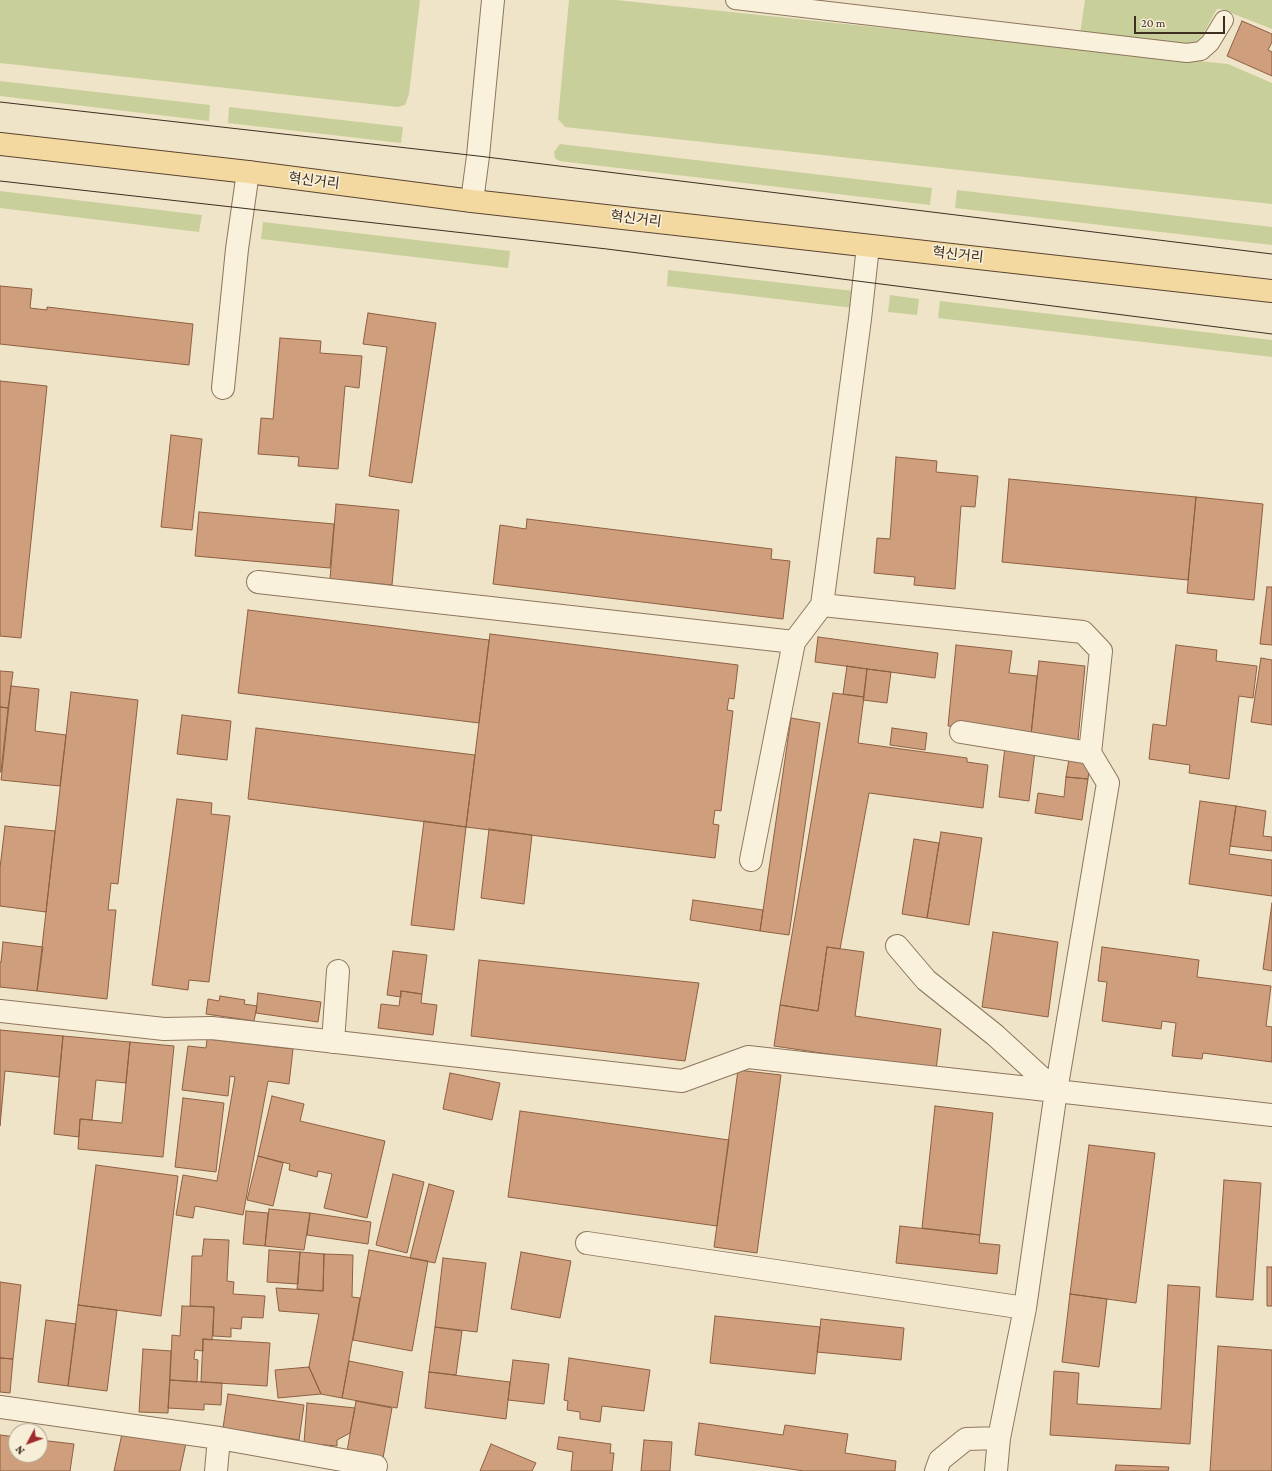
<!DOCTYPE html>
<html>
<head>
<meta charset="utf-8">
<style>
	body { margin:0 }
	#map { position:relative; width:1272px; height:1471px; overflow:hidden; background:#f0e4c8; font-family:"Crimson Pro",serif }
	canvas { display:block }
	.north { position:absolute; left:8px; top:1423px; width:40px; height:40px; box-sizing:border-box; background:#f7eed8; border:1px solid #ada18e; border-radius:50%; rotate:229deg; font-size:11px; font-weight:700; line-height:16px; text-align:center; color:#3d2e20 }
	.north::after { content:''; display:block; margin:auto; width:14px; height:18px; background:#9e2a2b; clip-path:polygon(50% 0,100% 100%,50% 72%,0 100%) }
	.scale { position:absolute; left:1134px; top:16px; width:91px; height:18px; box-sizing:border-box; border:2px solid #3d2e20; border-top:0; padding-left:5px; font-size:12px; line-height:14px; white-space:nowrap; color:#3d2e20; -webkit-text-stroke:3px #f7eed8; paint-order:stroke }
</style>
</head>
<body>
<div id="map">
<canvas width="1272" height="1471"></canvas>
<div class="north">N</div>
<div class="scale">20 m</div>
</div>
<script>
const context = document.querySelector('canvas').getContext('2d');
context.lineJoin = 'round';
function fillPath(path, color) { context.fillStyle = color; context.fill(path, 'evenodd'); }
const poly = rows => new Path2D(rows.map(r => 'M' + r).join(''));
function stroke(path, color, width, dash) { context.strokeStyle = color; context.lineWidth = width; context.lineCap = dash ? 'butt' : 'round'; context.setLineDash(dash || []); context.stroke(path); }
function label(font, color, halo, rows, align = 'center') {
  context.font = font + ' "Crimson Pro","Noto Sans KR",serif'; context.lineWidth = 3.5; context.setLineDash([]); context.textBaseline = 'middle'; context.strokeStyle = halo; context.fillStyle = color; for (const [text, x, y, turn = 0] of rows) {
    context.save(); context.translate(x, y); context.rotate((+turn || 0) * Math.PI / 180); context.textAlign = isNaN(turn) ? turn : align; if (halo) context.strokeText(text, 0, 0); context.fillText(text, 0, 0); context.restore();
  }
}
fillPath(poly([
	[0,0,420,0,409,94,405,105,398,107,0,63],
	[569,0,616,0,1228,64,1272,83,1272,204,565,127,558,119],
	[1085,0,1272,0,1272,29,1221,9,1217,9,1202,36,1195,43,1186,45,1080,34],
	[0,81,210,105,209,121,0,96],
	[229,107,403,127,401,143,228,123],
	[560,144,932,188,930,205,559,161,555,158,554,152],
	[957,190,1272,227,1272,245,955,208],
	[0,191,202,215,199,232,0,208],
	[263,222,510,251,508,268,261,239],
	[668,270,854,291,853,308,667,286],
	[890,295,919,299,917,315,888,312],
	[940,301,1272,340,1272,357,938,318]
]), '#c9cf9b');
const building = poly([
	[1242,21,1272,34,1272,42,1268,50,1272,52,1272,76,1227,56,1242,21],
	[0,286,32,289,30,308,47,310,47,307,193,324,189,365,0,344,0,286],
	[368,313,436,323,412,483,369,476,387,347,363,344,368,313],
	[280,338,321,341,320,353,362,356,359,388,345,386,338,469,298,466,299,457,258,454,261,418,273,419,280,338],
	[0,381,47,386,21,638,0,636,0,381],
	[171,435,202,439,192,530,161,527,171,435],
	[896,457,937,461,936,472,978,476,975,507,961,506,955,589,914,585,915,577,874,573,877,538,890,539,896,457],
	[1009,479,1196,497,1188,580,1002,562,1009,479],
	[1196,497,1263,504,1254,600,1187,593,1196,497],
	[336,504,399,510,392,585,330,579,336,504],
	[199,512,334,524,330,568,195,556,199,512],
	[527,519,772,549,771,559,790,561,783,619,493,584,500,525,526,529,527,519],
	[1267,587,1272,587,1272,645,1260,644,1267,587],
	[248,610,489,640,479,723,238,693,248,610],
	[490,634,738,665,734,699,729,698,727,710,733,711,721,811,715,810,713,824,719,825,715,858,466,827,490,634],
	[818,637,938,653,935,678,815,662,818,637],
	[956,645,1012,651,1009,673,1037,676,1031,735,948,726,956,645],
	[1176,645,1217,650,1216,661,1257,666,1253,698,1239,696,1229,779,1189,773,1190,765,1149,759,1153,724,1166,726,1176,645],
	[1261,658,1272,660,1272,725,1251,722,1261,658],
	[1039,661,1085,666,1078,740,1031,735,1039,661],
	[847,666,867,669,864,697,843,694,847,666],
	[867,669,891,672,887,703,863,700,867,669],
	[0,671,13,672,8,708,0,707,0,671],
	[11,686,39,689,35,731,66,735,60,786,1,780,11,686],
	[71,692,138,700,118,884,111,883,108,910,116,910,107,999,37,991,71,692],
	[833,693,864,697,858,743,967,758,967,762,988,765,983,808,869,793,840,949,827,947,818,1011,780,1005,833,693],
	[0,707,8,708,1,772,0,772,0,707],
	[182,715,231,721,227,760,177,754,182,715],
	[791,718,820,723,789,935,760,931,791,718],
	[256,728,475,755,466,827,248,799,256,728],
	[892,728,927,733,925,750,890,745,892,728],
	[1005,747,1035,751,1029,801,999,797,1005,747],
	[1069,759,1090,762,1088,779,1066,777,1069,759],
	[1066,777,1088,779,1082,820,1035,813,1038,793,1064,797,1066,777],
	[177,799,212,803,211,814,230,816,209,982,189,980,188,990,152,985,177,799],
	[1200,801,1236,806,1229,854,1272,860,1272,896,1189,884,1200,801],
	[1236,806,1266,811,1263,836,1272,837,1272,851,1230,846,1236,806],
	[424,821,466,827,454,930,411,925,424,821],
	[5,826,55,831,46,912,0,906,0,868,5,826],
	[489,829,532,835,524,904,481,898,489,829],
	[941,832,982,838,969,925,927,918,941,832],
	[914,839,939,843,927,918,902,914,914,839],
	[693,900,763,910,760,931,690,920,693,900],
	[1272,903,1272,971,1263,969,1272,903],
	[993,932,1058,942,1048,1017,982,1007,993,932],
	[3,942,43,947,37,991,0,987,0,962,1,962,3,942],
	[827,947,864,952,855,1016,941,1029,936,1070,774,1046,780,1005,818,1011,827,947],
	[1102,947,1199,960,1197,977,1271,986,1266,1026,1272,1027,1272,1062,1203,1053,1202,1059,1172,1056,1176,1023,1162,1021,1161,1029,1102,1021,1107,982,1098,981,1102,947],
	[393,951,427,955,422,994,401,991,401,997,387,995,393,951],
	[479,960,699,983,685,1061,471,1036,479,960],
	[401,991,422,994,421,1003,437,1005,433,1035,378,1028,381,1004,399,1006,401,991],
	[258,993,321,1002,318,1022,256,1013,258,993],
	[220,996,245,1000,244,1004,257,1006,254,1021,206,1014,208,999,219,1001,220,996],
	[0,1030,63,1036,59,1077,5,1071,0,1126,0,1030],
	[63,1036,130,1042,126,1083,96,1080,92,1120,80,1119,79,1137,54,1134,63,1036],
	[207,1039,293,1049,289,1084,268,1081,243,1215,195,1206,193,1218,176,1215,183,1175,217,1181,235,1077,230,1076,228,1096,182,1090,188,1046,206,1048,207,1039],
	[130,1042,174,1046,163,1157,78,1149,80,1119,122,1123,130,1042],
	[738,1070,781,1075,757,1253,714,1247,738,1070],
	[450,1073,500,1083,492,1120,443,1109,450,1073],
	[272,1096,304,1104,300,1121,385,1141,367,1218,324,1208,332,1174,318,1171,317,1177,289,1170,290,1164,258,1156,272,1096],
	[183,1098,224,1103,216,1172,175,1167,183,1098],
	[935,1106,993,1113,980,1235,922,1228,935,1106],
	[520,1111,729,1140,717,1226,508,1197,520,1111],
	[1089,1145,1155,1153,1136,1303,1070,1294,1089,1145],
	[258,1156,283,1163,273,1206,247,1200,258,1156],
	[96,1165,178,1176,161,1316,78,1305,96,1165],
	[393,1174,424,1182,407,1253,376,1245,393,1174],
	[1224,1180,1261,1183,1253,1300,1216,1297,1224,1180],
	[429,1184,454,1191,435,1263,410,1258,429,1184],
	[269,1209,310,1213,304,1250,265,1246,269,1209],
	[246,1211,268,1213,265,1246,243,1244,246,1211],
	[310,1213,371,1222,368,1244,307,1235,310,1213],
	[900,1226,980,1235,979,1243,1000,1245,997,1274,896,1263,900,1226],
	[204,1239,229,1240,227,1281,234,1282,233,1294,265,1296,263,1318,242,1317,241,1329,231,1328,231,1337,213,1336,214,1307,190,1306,192,1256,202,1256,204,1239],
	[269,1250,300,1252,298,1284,267,1282,269,1250],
	[369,1250,428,1261,412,1351,353,1340,369,1250],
	[300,1252,324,1254,323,1291,297,1289,300,1252],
	[521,1252,571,1261,560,1318,511,1309,521,1252],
	[324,1254,353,1255,352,1297,360,1298,342,1398,321,1394,309,1367,319,1314,279,1311,276,1288,323,1291,324,1254],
	[443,1258,486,1263,477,1332,435,1327,443,1258],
	[1267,1267,1272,1267,1272,1306,1267,1306,1267,1267],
	[0,1282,21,1285,13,1359,0,1358,0,1282],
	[1168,1285,1200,1287,1190,1444,1050,1435,1054,1371,1079,1373,1077,1404,1161,1409,1168,1285],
	[1070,1294,1107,1299,1099,1367,1062,1362,1070,1294],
	[78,1305,117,1310,107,1391,68,1386,78,1305],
	[182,1306,214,1307,212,1340,203,1339,203,1351,195,1350,194,1359,198,1360,197,1382,170,1380,172,1335,180,1336,182,1306],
	[715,1316,820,1327,815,1374,710,1363,715,1316],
	[821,1319,904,1328,901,1360,817,1352,821,1319],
	[46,1320,76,1324,68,1386,38,1382,46,1320],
	[435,1327,462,1331,456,1375,429,1372,435,1327],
	[203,1339,270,1343,267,1386,201,1382,203,1339],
	[1218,1346,1272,1350,1272,1471,1210,1471,1218,1346],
	[143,1349,171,1351,168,1413,139,1412,143,1349],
	[0,1358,13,1359,10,1393,0,1392,0,1358],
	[569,1358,650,1370,644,1411,602,1406,600,1422,580,1419,580,1412,567,1410,568,1401,564,1400,569,1358],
	[513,1360,549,1364,544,1404,508,1400,513,1360],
	[349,1361,403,1372,397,1408,342,1398,349,1361],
	[309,1367,321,1394,278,1398,275,1370,309,1367],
	[429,1372,510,1382,506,1419,425,1408,429,1372],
	[170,1380,222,1383,221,1405,204,1404,204,1410,168,1408,170,1380],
	[228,1394,304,1405,299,1440,223,1428,228,1394],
	[356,1401,392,1408,383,1458,347,1451,356,1401],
	[307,1403,355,1408,350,1433,337,1440,337,1446,304,1443,307,1403],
	[699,1423,783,1435,785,1425,848,1434,845,1453,896,1461,895,1471,804,1471,695,1455,699,1423],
	[123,1429,186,1443,180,1471,114,1471,123,1429],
	[0,1435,16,1437,16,1455,40,1455,40,1440,74,1444,70,1471,0,1471,0,1435],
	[559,1437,611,1444,610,1453,614,1453,612,1471,571,1471,573,1452,557,1449,559,1437],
	[644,1440,672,1442,670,1471,641,1471,644,1440],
	[491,1444,536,1463,532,1471,480,1471,491,1444],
	[1116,1465,1169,1467,1168,1471,1115,1471,1116,1465]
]);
fillPath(building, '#cf9f7d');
stroke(building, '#8d5f41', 1);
const lane = poly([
	[735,0,1187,53,1201,51,1210,43,1224,20]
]);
const street = poly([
	[472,201,478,156,493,0],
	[868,246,860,319,822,605,1083,632,1101,651,1090,753],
	[223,388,237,249,248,172],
	[258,582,794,642,822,605],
	[961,732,1090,753,1108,783,1056,1091],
	[751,860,794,642],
	[897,946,926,980,995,1035,1056,1091],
	[0,1011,164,1029,212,1028,682,1081,748,1057,1056,1091],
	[333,1042,338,971],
	[587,1243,1025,1308],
	[0,1407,219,1438,376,1466],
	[216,1471,219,1438],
	[936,1471,940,1460,966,1439,999,1438],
	[996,1471,999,1438,1025,1308,1056,1091,1272,1115]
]);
const primary = poly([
	[0,144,248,172,472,201,1272,291]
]);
stroke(lane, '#8d765c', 20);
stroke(street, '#8d765c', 24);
stroke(primary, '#5b4430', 24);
stroke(lane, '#faf1dc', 18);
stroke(street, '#faf1dc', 22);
stroke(primary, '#f3d9a0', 22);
stroke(poly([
	[0,102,478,156,1272,254],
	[0,181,607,249,1272,334]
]), '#3d2e20', 1);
label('14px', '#3d2e20', '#f7eed8', [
	["혁신거리",314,181,7],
	["혁신거리",636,219,7],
	["혁신거리",958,255,6]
]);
</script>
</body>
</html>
